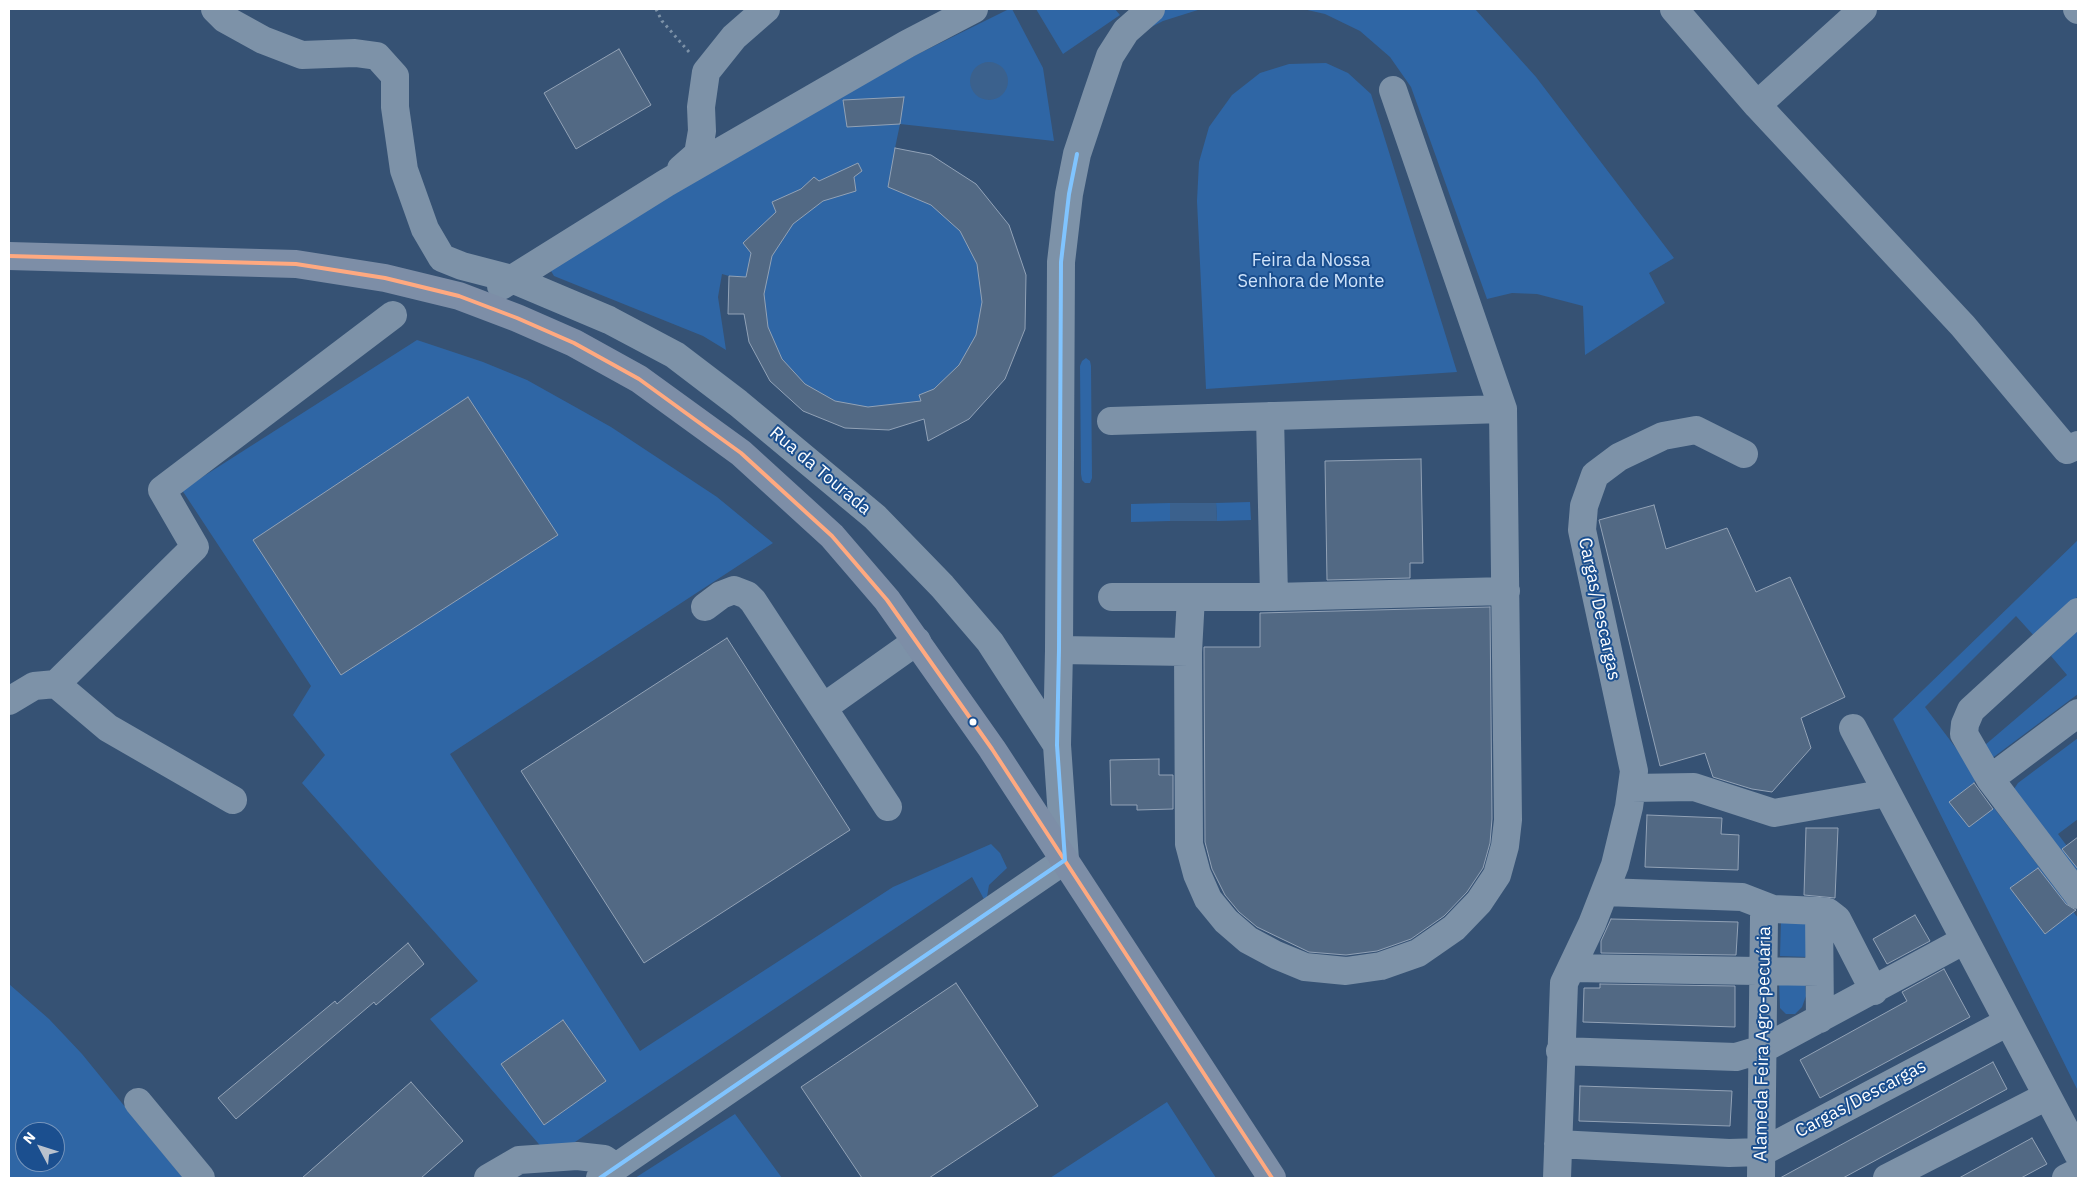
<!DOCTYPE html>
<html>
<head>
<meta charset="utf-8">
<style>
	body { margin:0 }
	#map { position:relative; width:2087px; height:1187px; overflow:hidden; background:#365274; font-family:"IBM Plex Sans",sans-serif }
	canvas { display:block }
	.frame { position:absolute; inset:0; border:10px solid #fff; pointer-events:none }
	.north { position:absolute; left:15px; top:1122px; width:50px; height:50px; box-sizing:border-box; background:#1b4f8f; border:1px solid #7695bc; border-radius:50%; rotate:310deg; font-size:14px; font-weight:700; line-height:20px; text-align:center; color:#fff }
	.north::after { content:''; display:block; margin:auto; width:18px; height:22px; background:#b9c2ce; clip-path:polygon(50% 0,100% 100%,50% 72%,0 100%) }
</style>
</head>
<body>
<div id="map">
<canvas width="2087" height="1187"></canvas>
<div class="frame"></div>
<div class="north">N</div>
</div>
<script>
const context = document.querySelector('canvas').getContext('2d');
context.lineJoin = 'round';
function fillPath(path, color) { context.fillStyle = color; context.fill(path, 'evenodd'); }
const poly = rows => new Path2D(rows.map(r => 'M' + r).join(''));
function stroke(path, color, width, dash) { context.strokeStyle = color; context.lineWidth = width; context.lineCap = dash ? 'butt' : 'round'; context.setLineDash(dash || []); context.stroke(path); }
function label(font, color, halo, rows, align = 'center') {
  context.font = font + ' "IBM Plex Sans",sans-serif'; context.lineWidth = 4; context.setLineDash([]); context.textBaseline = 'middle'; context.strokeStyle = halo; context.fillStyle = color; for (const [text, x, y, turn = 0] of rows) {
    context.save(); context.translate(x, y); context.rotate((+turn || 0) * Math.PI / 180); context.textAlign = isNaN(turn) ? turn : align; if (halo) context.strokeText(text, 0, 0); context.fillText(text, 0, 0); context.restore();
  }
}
fillPath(poly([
	[1009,9,1012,9,1043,68,1054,141,900,124,895,148,931,155,976,184,1009,225,1026,275,1005,379,969,419,928,441,924,419,889,430,803,411,770,381,749,342,744,314,728,314,729,276,722,274,718,297,726,350,703,336,554,276,551,271,554,265,824,105,914,56],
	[1036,9,1115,9,1120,15,1063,54],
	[1160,9,1201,9,1163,21,1126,40],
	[1303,9,1475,9,1536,77,1674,258,1649,273,1665,303,1585,355,1583,306,1537,294,1512,293,1487,299,1411,87,1390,57,1360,31,1325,14],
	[1326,63,1348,73,1371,94,1457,372,1206,389,1197,201,1199,162,1209,127,1232,95,1260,73,1289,64],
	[417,340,483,362,527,380,611,427,717,497,773,543,450,754,640,1051,893,887,991,844,1000,853,1007,868,989,885,986,903,972,877,551,1158,430,1019,478,981,302,783,325,755,293,715,311,686,182,490],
	[1086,358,1090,361,1091,366,1092,478,1090,483,1085,483,1082,480,1081,474,1080,366,1082,361],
	[1250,502,1251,520,1217,521,1216,503],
	[1170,503,1170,521,1131,522,1131,504],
	[2078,540,2078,596,2036,638,2016,616,1925,707,1977,776,1974,783,1950,802,1969,827,1994,808,2078,918,2078,1091,1893,719],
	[2035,870,2069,915,2045,934,2010,888],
	[2078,629,2078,694,1987,762,1978,751,2067,675,2051,656],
	[2078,738,2078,819,2058,834,2078,861,2078,877,2014,789,2018,783],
	[1781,921,1808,922,1807,957,1780,956],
	[1779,981,1805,982,1806,996,1802,1007,1795,1014,1786,1014,1780,1008],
	[9,984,49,1019,82,1054,183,1178,9,1178],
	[25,1132,55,1132,55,1162,25,1162],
	[1167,1102,1216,1178,1050,1178],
	[735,1114,782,1178,635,1178]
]), '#2f66a5');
fillPath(poly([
	'970 81a19 19 0 1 1 38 0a19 19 0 1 1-38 0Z',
	[1170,503,1216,503,1217,521,1170,521]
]), '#3b618d');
const building = poly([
	[619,49,651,105,576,149,544,93,619,49],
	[904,97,900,124,847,127,843,100,904,97],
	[895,148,931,155,976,184,1009,225,1026,275,1025,329,1005,379,969,419,928,441,924,419,889,430,845,428,803,411,770,381,749,342,744,314,728,314,729,276,746,277,751,253,743,243,776,212,772,202,801,189,814,177,819,181,858,163,862,171,854,177,856,191,823,201,793,224,772,256,764,294,768,327,782,359,805,384,835,401,868,407,921,401,919,395,934,389,959,365,976,335,982,302,977,264,960,231,931,205,888,187,895,148],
	[468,397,558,535,341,675,253,540,468,397],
	[1421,459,1423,563,1410,563,1410,578,1327,580,1325,461,1421,459],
	[1654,505,1666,549,1727,528,1756,592,1790,577,1845,697,1801,718,1811,748,1772,792,1752,789,1713,777,1705,753,1660,766,1599,520,1654,505],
	[1490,607,1492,819,1490,843,1483,868,1467,892,1444,916,1411,939,1377,951,1346,955,1309,952,1257,927,1239,912,1225,895,1212,869,1205,842,1204,647,1260,647,1260,613,1490,607],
	[727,638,850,830,644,963,521,771,727,638],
	[1159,759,1159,775,1173,775,1173,809,1137,810,1137,805,1111,805,1110,760,1159,759],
	[1974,783,1993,809,1969,827,1949,802,1974,783],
	[1647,815,1722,818,1721,834,1739,835,1738,870,1645,867,1647,815],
	[1806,828,1838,828,1835,898,1804,895,1806,828],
	[2078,837,2078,869,2062,849,2078,837],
	[2038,868,2066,904,2076,910,2045,934,2010,888,2038,868],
	[1915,915,1930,941,1887,964,1873,939,1915,915],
	[1611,919,1738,922,1736,955,1601,953,1601,941,1611,919],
	[408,943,424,964,376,1005,374,1002,236,1119,218,1098,335,1001,337,1004,408,943],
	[1944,969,1970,1017,1820,1098,1800,1060,1907,1001,1902,992,1944,969],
	[956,983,1038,1106,929,1178,862,1178,801,1087,956,983],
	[1600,984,1735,986,1735,1027,1583,1022,1584,988,1600,988,1600,984],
	[563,1020,606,1081,544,1125,501,1064,563,1020],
	[1993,1062,2007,1089,1843,1178,1780,1178,1993,1062],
	[411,1082,463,1141,421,1178,302,1178,411,1082],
	[1580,1086,1732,1091,1730,1126,1579,1121,1580,1086],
	[2032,1138,2047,1164,2021,1178,1959,1178,2032,1138]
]);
fillPath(building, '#526984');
stroke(building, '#92a2b6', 1);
stroke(poly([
	[656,9,662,21,689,52]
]), '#7d92a8', 3, [2.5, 4]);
stroke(poly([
	[215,9,225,19,263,40,302,55,355,53,377,56,395,76,395,107,404,170,425,229,442,258,462,266,512,279,609,320,675,355,738,403,875,517,942,586,990,642,1057,745],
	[1674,9,1757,105,1963,326,2067,450,2078,445],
	[2077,9,2078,10],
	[1757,105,1863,9],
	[681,169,698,154,702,131,701,107,706,72,734,37,766,9],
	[501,286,666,183,907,44,974,9],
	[1270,416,1274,597],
	[1111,421,1503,409],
	[1112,597,1274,597,1506,591],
	[1191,597,1188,652,1189,844,1197,874,1208,899,1226,921,1248,940,1276,955,1305,967,1346,971,1381,966,1418,953,1454,928,1479,902,1497,875,1505,846,1508,820,1503,409,1393,90],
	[705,607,721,595,734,590,747,595,753,601,888,807],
	[2078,612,1971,710,1965,724,1964,734,1990,779,2078,895],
	[1059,650,1188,652],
	[56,684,195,547,162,490,393,315],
	[9,701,34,686,56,684,108,728,233,800],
	[824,707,917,641],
	[1853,728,2078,1154],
	[1990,779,2078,713],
	[1632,788,1694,787,1774,813,1887,793],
	[1605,892,1742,897,1773,909],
	[1819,911,1828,912,1837,919,1874,991],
	[1572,968,1819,972],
	[1560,1051,1736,1057,1763,1049,1965,940],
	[138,1102,201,1178],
	[1558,1144,1729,1153,1762,1152,2008,1022],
	[488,1178,519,1160,577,1156,604,1159,616,1167],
	[600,1178,1065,860,1057,745,1059,650,1061,262,1069,194,1077,154,1096,97,1110,56,1126,31,1151,9],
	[1557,1178,1564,983,1592,924,1615,865,1629,807,1634,771,1582,530,1584,506,1595,475,1619,457,1663,436,1696,430,1744,454],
	[1761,1178,1764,917,1767,910,1773,909,1819,911,1820,1019],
	[1887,1178,2047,1096],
	[2066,1178,2078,1172]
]), '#7d92a8', 28);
stroke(poly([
	[9,256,296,264,385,278,459,296,517,318,574,343,639,379,741,453,832,536,887,600,992,749,1272,1178]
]), '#7d8ea7', 28);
stroke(poly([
	[9,256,296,264,385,278,459,296,517,318,574,343,639,379,741,453,832,536,887,600,992,749,1272,1178]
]), '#ffa980', 4);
stroke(poly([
	[600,1178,1065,860,1057,745,1059,650,1061,262,1069,194,1077,154]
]), '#80c4ff', 4);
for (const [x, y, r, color] of [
	[973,722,4.5,"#fff"]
]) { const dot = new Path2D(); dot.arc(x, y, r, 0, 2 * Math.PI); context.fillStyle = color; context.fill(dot); stroke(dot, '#1b4f8f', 2); }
label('18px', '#cfe3fa', '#1b4f8f', [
	["Feira da Nossa",1311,261],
	["Senhora de Monte",1311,282]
]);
label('18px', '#fff', '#1b4f8f', [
	["Rua da Tourada",820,471,40],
	["Cargas/Descargas",1599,609,78],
	["Alameda Feira Agro-pecuária",1763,1044,-89],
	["Cargas/Descargas",1861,1099,-28]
]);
</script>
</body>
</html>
